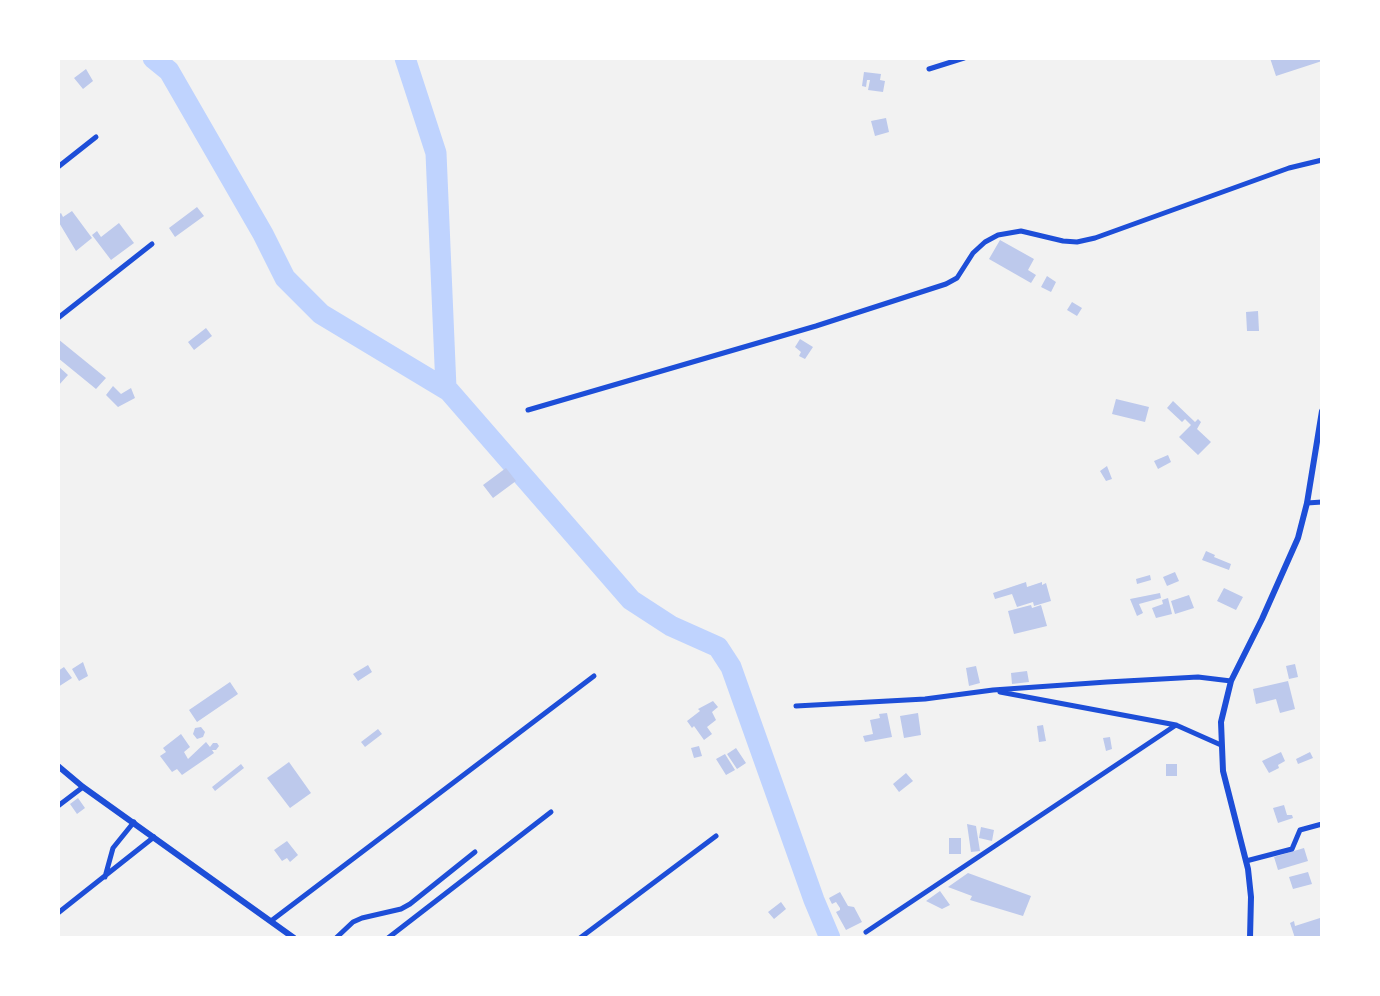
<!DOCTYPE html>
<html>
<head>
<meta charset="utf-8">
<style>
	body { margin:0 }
	#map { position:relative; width:1380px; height:996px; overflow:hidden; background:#f2f2f2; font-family:"Space Grotesk",sans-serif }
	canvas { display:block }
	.frame { position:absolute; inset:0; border:60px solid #fff; pointer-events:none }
</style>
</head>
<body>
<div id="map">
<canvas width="1380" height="996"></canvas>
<div class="frame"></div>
</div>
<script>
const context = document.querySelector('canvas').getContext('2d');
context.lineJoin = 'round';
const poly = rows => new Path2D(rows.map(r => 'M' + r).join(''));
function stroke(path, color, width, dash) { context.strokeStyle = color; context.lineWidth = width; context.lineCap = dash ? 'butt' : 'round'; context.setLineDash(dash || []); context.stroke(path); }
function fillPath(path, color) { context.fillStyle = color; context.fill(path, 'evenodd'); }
stroke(poly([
	[153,58,169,71,263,234,285,278,321,314,449,391,631,600,671,626,718,647,731,667,814,900,830,938],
	[405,58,436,153,446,388]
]), '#bfd3fe', 21);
fillPath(poly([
	[1270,58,1322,58,1322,61,1276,76],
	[86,69,93,81,83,89,74,78],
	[864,72,881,74,880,80,885,81,883,92,868,90,870,80,867,80,866,87,862,86],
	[886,118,889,132,875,136,871,121],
	[197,207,204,216,175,237,169,228],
	[72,211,92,238,76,251,58,221,58,215,61,213,63,217],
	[119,223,134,243,111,260,92,235,97,231,101,237],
	[1000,240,1034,259,1028,270,1036,275,1031,283,989,259],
	[1047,276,1056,282,1051,292,1041,287],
	[1072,302,1082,308,1077,316,1067,310],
	[1258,311,1259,331,1247,331,1246,312],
	[206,328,212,336,194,350,188,342],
	[58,339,106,378,96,389,58,358],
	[800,339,813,347,805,359,799,356,801,352,795,347],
	[58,366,68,375,58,386],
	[113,386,121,394,131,388,135,398,118,407,106,395],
	[1116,399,1149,407,1145,422,1112,414],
	[1173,401,1195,422,1198,419,1201,422,1197,429,1211,442,1198,455,1179,437,1191,425,1185,419,1182,422,1167,408],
	[1168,455,1171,462,1158,469,1154,461],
	[1107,466,1112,479,1106,481,1100,471],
	[506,468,516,481,493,498,483,485],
	[1206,551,1215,555,1214,557,1231,564,1229,570,1202,560],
	[1175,572,1179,581,1167,586,1163,577],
	[1150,575,1151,580,1137,584,1136,579],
	[1026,582,1027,587,1042,582,1042,585,1046,583,1051,601,1034,606,1033,602,1017,607,1012,594,995,599,993,593],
	[1224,588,1243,597,1236,610,1217,601],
	[1160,593,1161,598,1139,604,1143,613,1137,616,1130,599],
	[1189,595,1194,608,1175,614,1171,601],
	[1168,598,1172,614,1156,618,1152,608,1163,604,1162,600],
	[1031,605,1032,608,1041,605,1047,626,1014,634,1008,611],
	[83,662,88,676,79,681,72,669],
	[1295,664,1298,677,1289,679,1286,666],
	[368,665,372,672,358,681,353,674],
	[976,666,980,683,969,686,966,668],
	[64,667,72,678,58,687,58,671],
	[1027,671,1029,682,1012,684,1011,673],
	[1288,681,1295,709,1280,713,1276,699,1256,704,1253,689],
	[230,682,238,694,197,722,189,710],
	[713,701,718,707,712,712,716,720,707,727,712,734,704,740,694,726,692,728,687,721,700,711,698,709],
	[887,713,892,737,865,742,863,736,873,734,870,720,880,718,879,714],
	[918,713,921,735,904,738,900,716],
	[1043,725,1046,741,1039,742,1037,726],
	[201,727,205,732,203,737,197,739,193,734,195,728],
	[378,729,382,734,365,747,361,742],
	[181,734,190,747,184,752,188,759,206,742,210,747,213,743,217,743,219,746,216,750,212,750,214,753,182,775,177,769,172,772,160,756,166,752,163,748],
	[1110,737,1112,749,1106,751,1103,738],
	[699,746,702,756,694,758,691,748],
	[736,748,746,763,737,769,727,754],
	[1281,752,1285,761,1278,765,1279,768,1269,773,1262,761],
	[1310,752,1313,758,1298,764,1296,759],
	[725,754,735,770,726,775,716,759],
	[289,762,311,793,290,808,267,778],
	[241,764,244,768,215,791,212,787],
	[1166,764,1177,764,1177,776,1166,776],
	[906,773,913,781,899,792,893,784],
	[78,798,85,808,77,814,70,804],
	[1284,805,1287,815,1292,815,1293,818,1278,823,1273,808],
	[967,824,976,826,980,851,971,852],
	[981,827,994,830,992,841,979,838],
	[949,838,961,838,961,854,949,854],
	[287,841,298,855,290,862,287,858,282,861,274,850],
	[1304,848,1308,861,1278,870,1274,857],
	[1308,872,1312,884,1293,889,1289,877],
	[968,873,1031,896,1023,916,970,900,972,896,948,887],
	[940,891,950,905,942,909,926,901],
	[840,892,848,906,854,907,862,922,846,930,836,912,840,910,840,908,836,902,832,904,829,898],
	[781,902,786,909,774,919,768,912],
	[1320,918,1322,938,1295,938,1290,923,1294,921,1295,926]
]), '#bdc9ec');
stroke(poly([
	[929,69,964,58],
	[58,167,96,137],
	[58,318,152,244],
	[528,410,816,326,946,284,957,278,973,253,985,242,998,235,1021,231,1063,241,1077,242,1095,238,1289,168,1322,160],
	[1307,503,1322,502],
	[1000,692,1176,725],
	[796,706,925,699,993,690,1107,682,1198,677,1231,681],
	[58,806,83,787],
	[1246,861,1292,849,1300,830,1322,824],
	[105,877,113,848,134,822],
	[58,913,154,837],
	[271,921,594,676],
	[866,932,1176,725,1221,745],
	[336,938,353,922,362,918,401,909,410,904,475,852],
	[388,938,551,812],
	[580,938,716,836]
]), '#1d4ed8', 5);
stroke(poly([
	[58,766,83,787,294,938],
	[1250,938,1251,897,1248,869,1223,771,1221,722,1231,681,1262,619,1298,538,1307,503,1322,411]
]), '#1d4ed8', 6);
</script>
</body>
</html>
